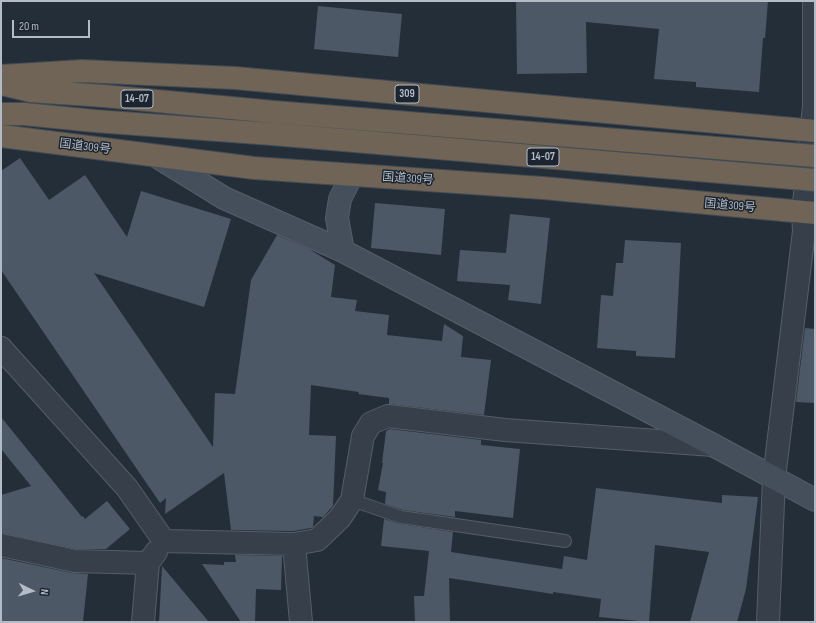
<!DOCTYPE html>
<html>
<head>
<meta charset="utf-8">
<style>
	body { margin:0 }
	#map { position:relative; width:816px; height:623px; overflow:hidden; background:#242e39; font-family:"Sofia Sans Condensed",sans-serif }
	canvas { display:block }
	.frame { position:absolute; inset:0; border:2px solid #b2bbc6; pointer-events:none }
	.north { position:absolute; left:12px; top:571px; width:40px; height:40px; -webkit-text-stroke:3px #1c252f; paint-order:stroke; rotate:95deg; font-size:11px; font-weight:700; line-height:16px; text-align:center; color:#b2bbc6 }
	.north::after { content:''; display:block; margin:auto; width:14px; height:18px; background:#b2bbc6; clip-path:polygon(50% 0,100% 100%,50% 72%,0 100%) }
	.scale { position:absolute; left:12px; top:20px; width:78px; height:18px; box-sizing:border-box; border:2px solid #b2bbc6; border-top:0; padding-left:5px; font-size:12px; line-height:14px; white-space:nowrap; color:#b2bbc6; -webkit-text-stroke:3px #1c252f; paint-order:stroke }
</style>
</head>
<body>
<div id="map">
<canvas width="816" height="623"></canvas>
<div class="frame"></div>
<div class="north">N</div>
<div class="scale">20 m</div>
</div>
<script>
const context = document.querySelector('canvas').getContext('2d');
context.lineJoin = 'round';
function fillPath(path, color) { context.fillStyle = color; context.fill(path, 'evenodd'); }
const poly = rows => new Path2D(rows.map(r => 'M' + r).join(''));
function stroke(path, color, width, dash) { context.strokeStyle = color; context.lineWidth = width; context.lineCap = dash ? 'butt' : 'round'; context.setLineDash(dash || []); context.stroke(path); }
function label(font, color, halo, rows, align = 'center') {
  context.font = font + ' "Sofia Sans Condensed","Noto Sans JP",sans-serif'; context.lineWidth = 3; context.setLineDash([]); context.textBaseline = 'middle'; context.strokeStyle = halo; context.fillStyle = color; for (const [text, x, y, turn = 0] of rows) {
    context.save(); context.translate(x, y); context.rotate((+turn || 0) * Math.PI / 180); context.textAlign = isNaN(turn) ? turn : align; if (halo) context.strokeText(text, 0, 0); context.fillText(text, 0, 0); context.restore();
  }
}
fillPath(poly([
	[516,1,768,1,765,38,763,38,759,92,696,87,696,82,654,79,659,29,586,22,587,73,517,74],
	[318,6,402,14,398,57,314,49],
	[20,158,49,200,85,175,127,237,141,191,231,219,204,307,94,273,213,447,215,393,235,394,251,280,277,235,309,249,335,265,331,297,357,300,355,311,389,315,387,335,442,341,444,324,463,336,461,357,491,360,484,415,389,404,389,398,358,394,359,392,311,385,309,435,336,436,333,506,323,517,314,516,313,527,311,528,293,531,231,530,224,473,165,514,166,498,160,503,1,270,1,171],
	[375,203,445,209,441,255,371,248],
	[510,214,550,218,541,304,508,300,510,285,457,281,460,250,506,253],
	[625,240,681,243,675,358,636,356,636,351,597,348,601,295,613,296,616,263,623,263],
	[805,328,815,329,815,403,796,402],
	[1,417,82,517,83,516,85,519,107,501,130,529,106,549,76,549,1,533,1,495,31,486,1,449],
	[390,429,481,440,481,445,520,449,513,518,455,511,455,517,403,510,385,504,386,492,378,490,383,463,382,463,386,431],
	[596,488,722,503,722,495,758,497,746,589,737,622,690,622,709,552,655,545,649,622,599,617,601,599,553,592,553,594,449,578,450,622,415,622,414,596,424,596,429,551,381,546,384,519,400,524,453,532,451,552,562,569,564,556,587,560],
	[235,555,282,556,281,590,256,589,255,622,241,622,202,564,224,565,224,562,236,562],
	[1,558,72,573,88,574,83,622,1,622],
	[162,566,209,622,159,622]
]), '#4c5865');
const lane = poly([
	[352,500,401,517,565,541]
]);
const street = poly([
	[1,348,127,488,164,541],
	[164,541,294,544,317,540,340,518,352,500,363,436,371,423,388,416,505,430,713,445],
	[294,544,301,622],
	[1,545,75,561,148,563],
	[143,622,148,563,156,552],
	[768,622,774,478,804,231,803,213,814,106,814,1]
]);
const secondary = poly([
	[156,156,224,198,343,251,713,445,815,500],
	[343,251,337,218,340,199,352,175]
]);
const highway = poly([
	[1,76,82,71,235,78,815,131],
	[1,84,31,91,104,96,274,112],
	[1,114,24,114,95,121,272,134],
	[1,136,254,168,543,188,815,213]
]);
stroke(lane, '#555e68', 14);
stroke(street, '#555e68', 24);
stroke(secondary, '#555e68', 24);
stroke(highway, '#424b55', 24);
stroke(lane, '#37404a', 12);
stroke(street, '#37404a', 22);
stroke(secondary, '#454f5c', 22);
stroke(highway, '#6f6455', 22);
const highwayBridge = poly([
	[274,112,815,156],
	[272,134,815,180]
]);
stroke(highwayBridge, '#424b55', 24, []);
stroke(highwayBridge, '#6f6455', 22);
for (const [x, y, w] of [
	[407,94,24],
	[137,99,32],
	[543,157,32]
]) { const box = new Path2D(); box.roundRect(x - w / 2, y - 9, w, 18, 3); context.fillStyle = '#1c252f'; context.fill(box); stroke(box, '#b2bbc6', 1); }
label('bold 11px', '#b2bbc6', null, [
	["309",407,94],
	["14-07",137,99],
	["14-07",543,157]
]);
label('12px', '#b2bbc6', '#1c252f', [
	["国道309号",85,147,7],
	["国道309号",408,179,4],
	["国道309号",730,206,5]
]);
</script>
</body>
</html>
